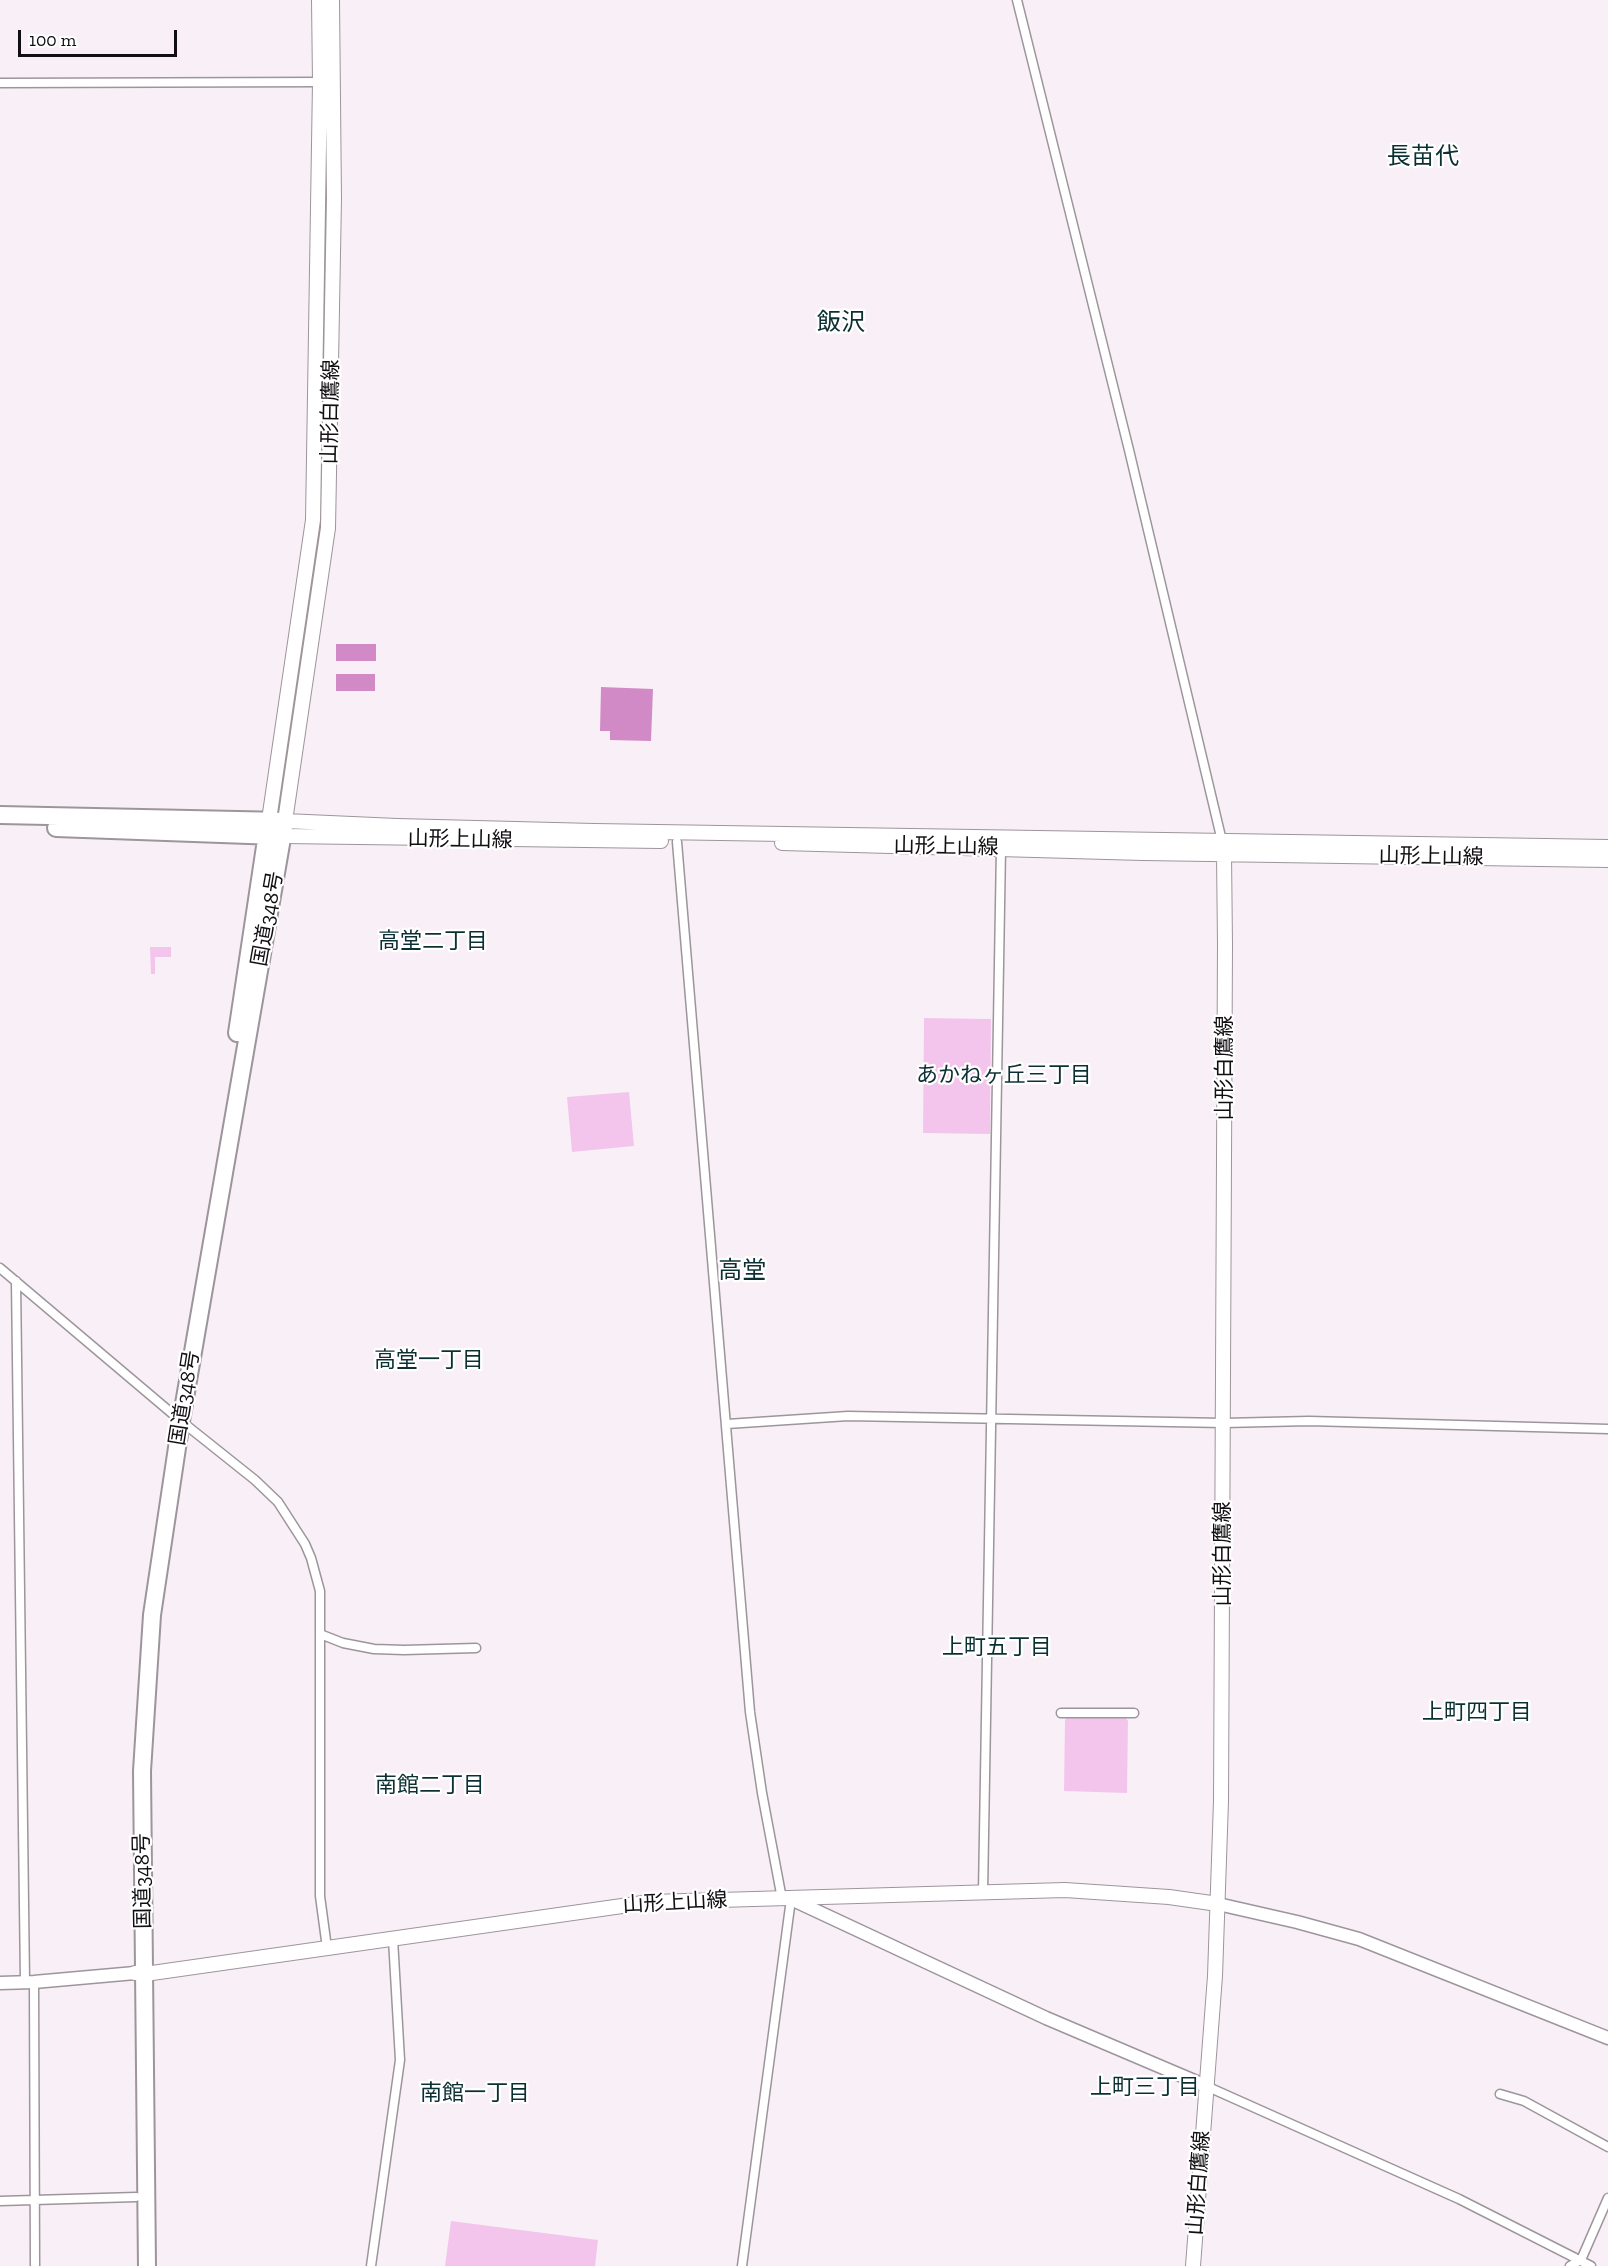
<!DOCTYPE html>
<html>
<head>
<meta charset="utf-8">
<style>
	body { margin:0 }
	#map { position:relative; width:1608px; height:2266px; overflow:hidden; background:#f9f0f7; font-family:"Zilla Slab",serif }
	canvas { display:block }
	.scale { position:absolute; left:18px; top:30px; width:159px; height:27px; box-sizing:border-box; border:3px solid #120f12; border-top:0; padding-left:8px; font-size:18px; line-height:21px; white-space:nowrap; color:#120f12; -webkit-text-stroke:4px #fff; paint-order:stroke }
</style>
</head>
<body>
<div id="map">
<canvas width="1608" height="2266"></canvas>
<div class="scale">100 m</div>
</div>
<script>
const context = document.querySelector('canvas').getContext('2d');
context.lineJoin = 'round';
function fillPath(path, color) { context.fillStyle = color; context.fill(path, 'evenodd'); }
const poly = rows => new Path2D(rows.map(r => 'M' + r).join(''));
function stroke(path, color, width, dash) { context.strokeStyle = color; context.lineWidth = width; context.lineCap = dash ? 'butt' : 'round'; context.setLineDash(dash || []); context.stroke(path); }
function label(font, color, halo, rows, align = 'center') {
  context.font = font + ' "Zilla Slab","Noto Sans JP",serif'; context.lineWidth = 4.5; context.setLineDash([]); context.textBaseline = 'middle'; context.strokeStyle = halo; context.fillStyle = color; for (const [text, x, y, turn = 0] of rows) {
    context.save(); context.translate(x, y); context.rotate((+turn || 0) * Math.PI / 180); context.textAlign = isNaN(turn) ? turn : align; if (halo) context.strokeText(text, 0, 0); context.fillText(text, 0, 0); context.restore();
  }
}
fillPath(poly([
	[150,947,171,947,171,957,155,957,155,974,151,974],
	[924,1018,991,1019,990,1134,923,1133],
	[629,1092,634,1146,572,1152,567,1097],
	[1068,1715,1124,1715,1128,1721,1127,1793,1064,1791,1065,1720],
	[451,2221,598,2240,595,2266,445,2266]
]), '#f4c5ec');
fillPath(poly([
	[336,644,376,644,376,661,336,661],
	[336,674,375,674,375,691,336,691],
	[601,687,653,689,651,741,610,740,610,731,600,731]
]), '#d28ac7');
const street = poly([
	[1017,0,1129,450,1222,841],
	[0,83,324,82],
	[677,842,750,1712,762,1793,782,1899],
	[0,1268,181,1421,255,1480,278,1502,305,1544,311,1558,320,1591,320,1896,327,1948],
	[16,1281,25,1982],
	[727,1424,848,1416,1224,1423,1309,1421,1608,1429],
	[320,1634,343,1643,374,1649,404,1650,476,1648],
	[1061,1713,1134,1713],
	[983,1892,1001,848],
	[34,1982,35,2266],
	[1206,2086,1459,2199,1591,2266],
	[1500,2094,1524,2101,1608,2147],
	[0,2201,136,2197],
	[371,2266,400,2060,393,1939],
	[742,2266,791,1899],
	[1570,2266,1581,2260,1608,2198]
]);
const secondary = poly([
	[791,1899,1046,2018,1206,2086],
	[1218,1904,1297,1922,1359,1939,1608,2038],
	[0,1983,34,1982,135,1973]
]);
const primary = poly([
	[332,0,334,198,328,528,285,821,397,826,594,831,1608,847],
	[269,820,313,520,320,82,319,0],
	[283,836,661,841],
	[782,843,1143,853,1608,860],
	[135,1973,145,1974,650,1902,1065,1890,1169,1897,1218,1904],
	[1193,2266,1215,1976,1221,1801,1225,945,1224,854,1222,841]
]);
const highway = poly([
	[0,815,285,821,181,1421,152,1615,142,1771,147,2266],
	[56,828,276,836],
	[237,1033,269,820]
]);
stroke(street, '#9d959c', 11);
stroke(secondary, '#9d959c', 15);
stroke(primary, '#9d959c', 16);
stroke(highway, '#9d959c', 20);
stroke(street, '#fff', 8);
stroke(secondary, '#fff', 12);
stroke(primary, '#fff', 14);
stroke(highway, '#fff', 16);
label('21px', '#120f12', '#fff', [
	["山形白鷹線",331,412,-89],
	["山形上山線",460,840,1],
	["山形上山線",946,847,1],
	["山形上山線",1431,857,1],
	["国道348号",268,919,-80],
	["山形白鷹線",1225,1068,-90],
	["国道348号",185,1398,-81],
	["山形白鷹線",1223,1554,-90],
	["国道348号",143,1881,-91],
	["山形上山線",675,1903,-3],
	["山形白鷹線",1199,2183,-86]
]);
label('22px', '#0b2f32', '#fff', [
	["高堂二丁目",433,942],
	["あかねヶ丘三丁目",1004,1076],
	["高堂一丁目",429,1361],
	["上町五丁目",997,1648],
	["上町四丁目",1477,1713],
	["南館二丁目",430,1786],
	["上町三丁目",1145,2088],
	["南館一丁目",475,2094]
]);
label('24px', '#0b2f32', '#fff', [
	["長苗代",1423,157],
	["飯沢",841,323],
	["高堂",742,1271]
]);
</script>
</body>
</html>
